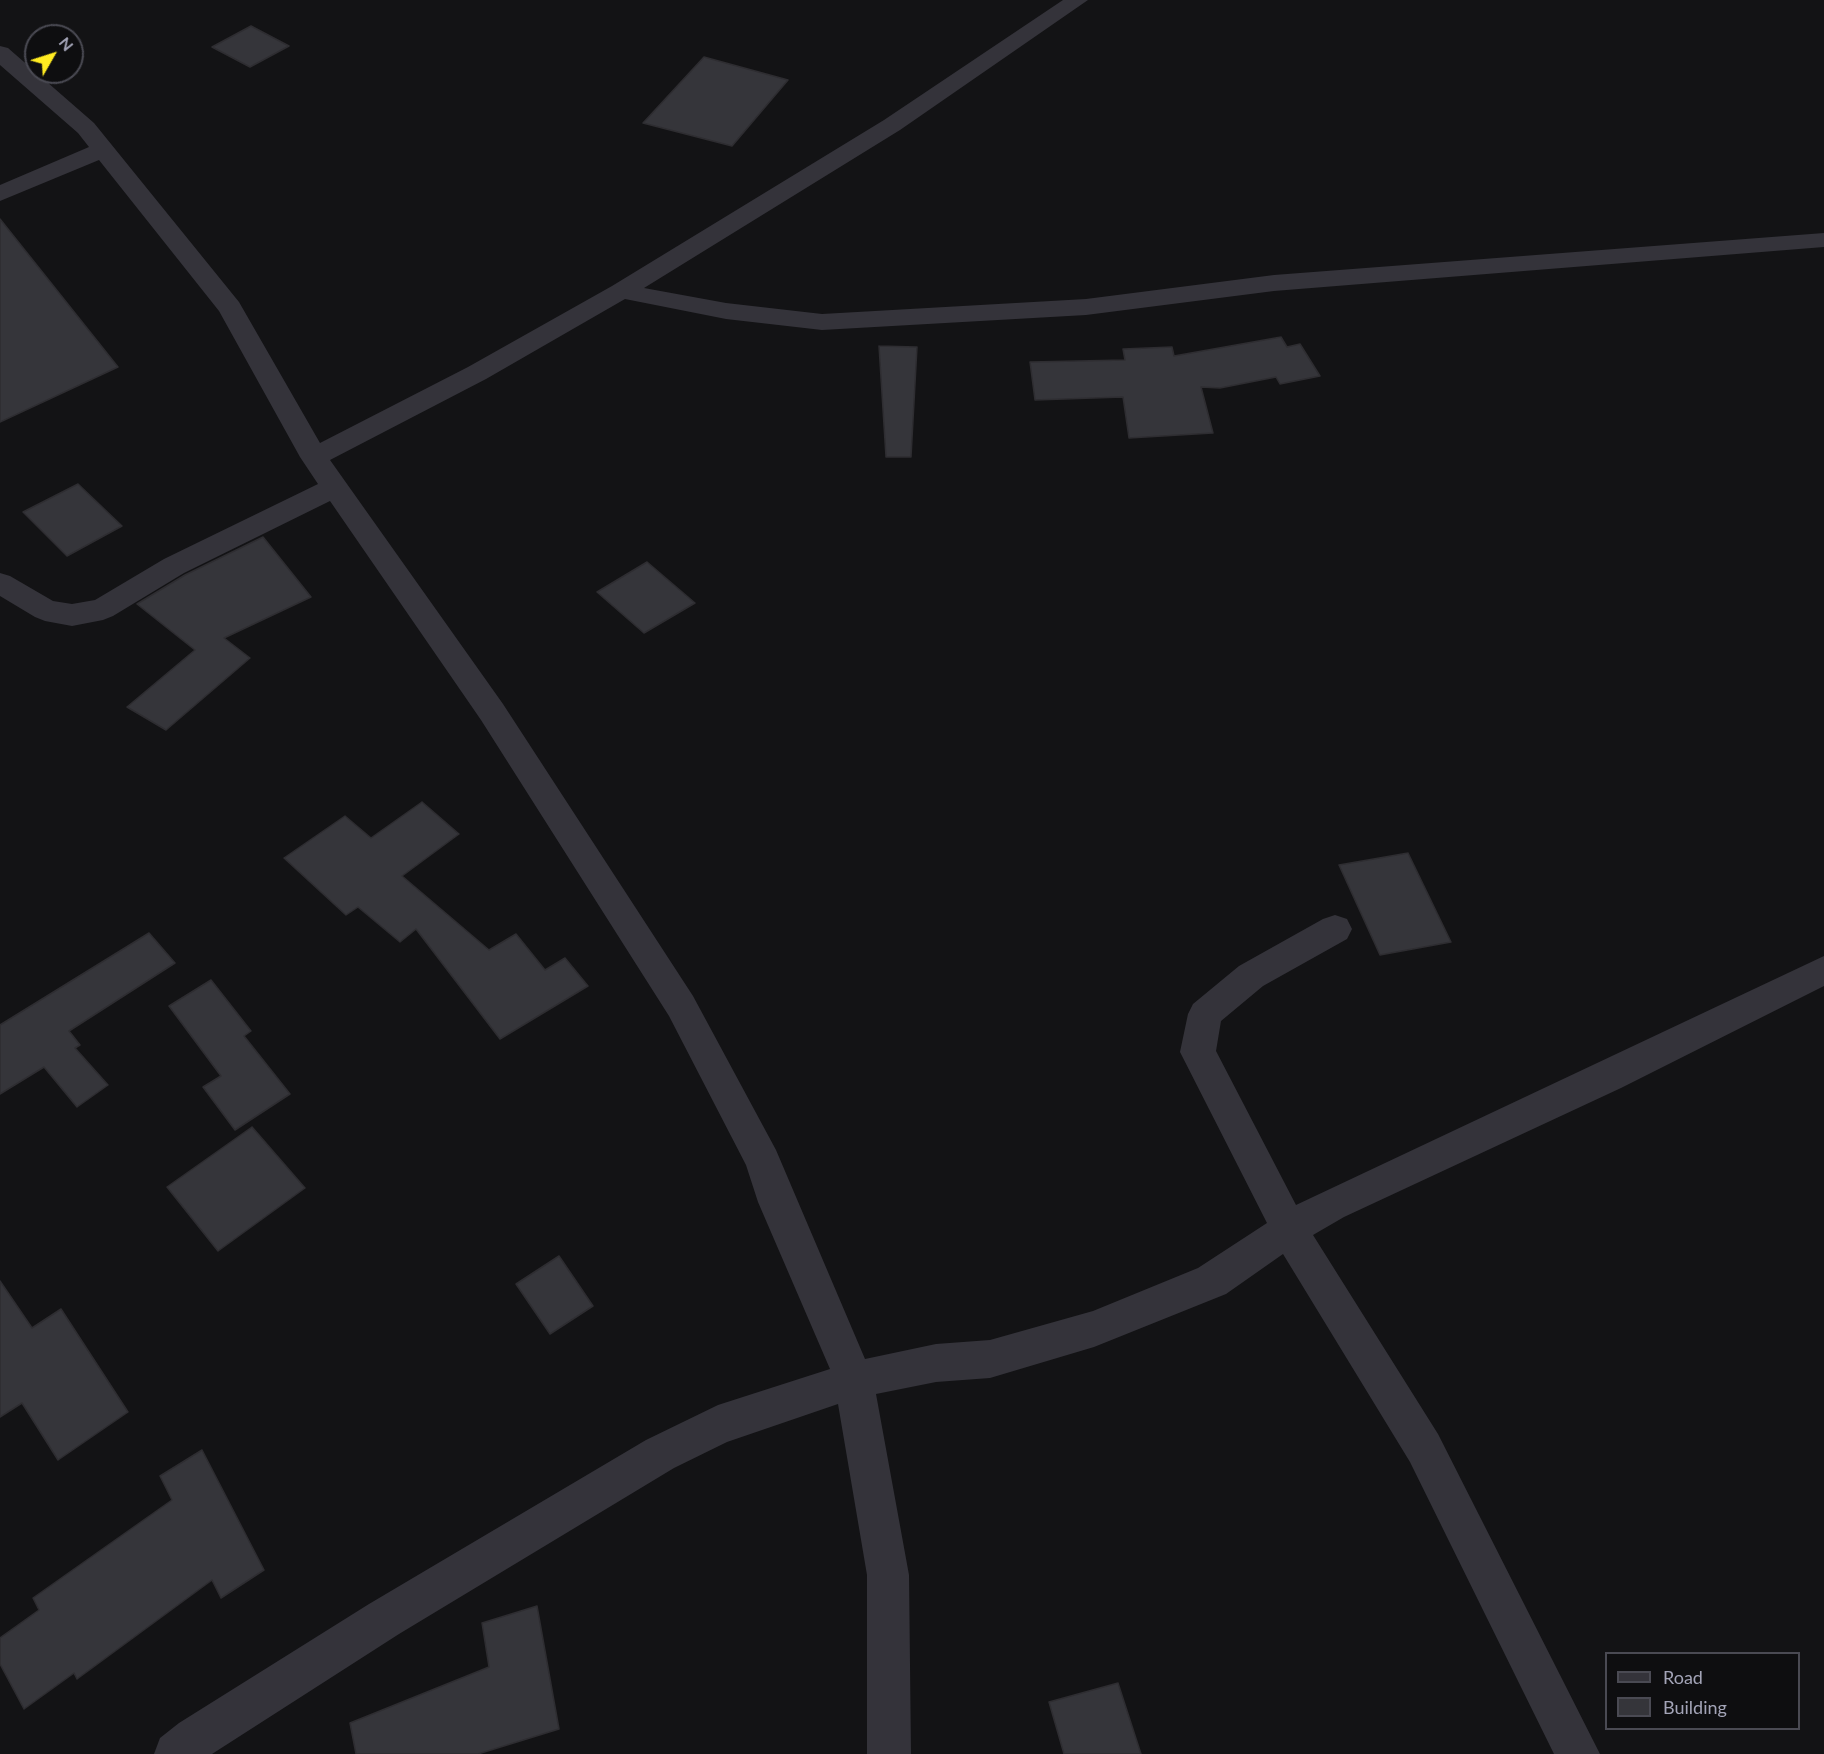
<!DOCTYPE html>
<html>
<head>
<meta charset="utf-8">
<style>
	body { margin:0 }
	#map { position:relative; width:1824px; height:1754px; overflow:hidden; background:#131315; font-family:Lato,sans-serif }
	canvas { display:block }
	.legend { position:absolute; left:1605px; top:1652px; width:195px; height:78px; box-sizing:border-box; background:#0e0e10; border:2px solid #4a4a53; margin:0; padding:8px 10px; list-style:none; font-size:18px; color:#a3a4b7 }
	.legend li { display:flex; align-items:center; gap:12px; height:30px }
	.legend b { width:30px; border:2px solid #4a4a53 }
	.north { position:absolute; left:24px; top:24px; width:60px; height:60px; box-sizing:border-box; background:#0e0e10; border:2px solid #4a4a53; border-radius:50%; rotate:51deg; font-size:16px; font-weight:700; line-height:24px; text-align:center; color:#a3a4b7 }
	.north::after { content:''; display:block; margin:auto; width:21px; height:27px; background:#ffeb21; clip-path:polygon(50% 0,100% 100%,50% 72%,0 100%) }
</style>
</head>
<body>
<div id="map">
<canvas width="1824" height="1754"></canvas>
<ul class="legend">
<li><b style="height:8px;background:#34333a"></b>Road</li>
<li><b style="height:16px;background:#35353a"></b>Building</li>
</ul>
<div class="north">N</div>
</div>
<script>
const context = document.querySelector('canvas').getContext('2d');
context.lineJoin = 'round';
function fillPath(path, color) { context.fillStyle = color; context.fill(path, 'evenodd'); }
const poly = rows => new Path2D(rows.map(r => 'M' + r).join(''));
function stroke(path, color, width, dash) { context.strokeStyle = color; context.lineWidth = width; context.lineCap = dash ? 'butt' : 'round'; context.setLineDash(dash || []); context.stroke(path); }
const building = poly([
	[251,26,289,46,250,67,212,47,251,26],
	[704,57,788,80,732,146,643,123,704,57],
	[0,219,118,367,0,422,0,219],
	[1281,337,1287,347,1300,344,1320,376,1280,384,1276,377,1220,388,1201,387,1213,433,1129,438,1123,397,1035,400,1030,362,1125,360,1123,349,1172,347,1174,356,1281,337],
	[879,346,917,347,911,457,886,457,879,346],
	[78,484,122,526,67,556,23,512,78,484],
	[263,537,311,597,224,638,250,658,166,730,127,707,195,650,137,604,185,575,263,537],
	[647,562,695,603,644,633,597,592,647,562],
	[422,802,459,834,402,876,489,950,516,934,545,970,565,958,588,986,500,1039,416,929,400,942,358,907,346,915,284,858,345,816,371,838,422,802],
	[1408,853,1451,942,1380,955,1339,865,1408,853],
	[149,933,175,963,69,1031,80,1045,75,1048,108,1085,77,1107,44,1067,0,1094,0,1025,149,933],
	[211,980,251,1031,244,1036,290,1094,235,1130,203,1087,221,1076,169,1006,211,980],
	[252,1127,305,1188,218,1251,167,1187,252,1127],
	[559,1256,593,1306,550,1334,516,1284,559,1256],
	[0,1281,32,1328,61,1309,128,1412,58,1460,22,1403,0,1417,0,1281],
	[202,1450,264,1570,221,1598,212,1580,77,1679,74,1673,24,1709,0,1664,0,1638,39,1610,33,1598,172,1500,160,1476,202,1450],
	[537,1606,559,1729,478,1754,356,1754,350,1723,489,1667,482,1623,537,1606],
	[1118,1683,1141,1754,1064,1754,1049,1702,1118,1683]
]);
fillPath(building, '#35353a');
stroke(building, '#2e2d31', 1.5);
fillPath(poly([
	[1063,0,1088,0,900,130,644,288,726,303,822,314,1086,299,1274,275,1824,233,1824,247,1274,291,1086,315,822,330,726,319,625,299,486,379,330,460,503,704,693,996,776,1150,865,1359,936,1344,990,1340,1093,1311,1198,1268,1267,1223,1180,1052,1188,1014,1193,1004,1239,966,1323,919,1335,915,1347,919,1352,929,1347,939,1263,986,1221,1021,1216,1051,1296,1205,1824,956,1824,986,1621,1088,1344,1217,1313,1235,1438,1434,1600,1754,1554,1754,1410,1462,1283,1254,1226,1294,1094,1347,990,1378,936,1382,876,1394,909,1575,911,1754,867,1754,867,1575,838,1404,727,1442,674,1468,399,1634,212,1754,154,1754,160,1738,179,1723,369,1604,646,1440,718,1405,830,1369,758,1202,746,1165,669,1016,481,720,330,501,184,573,113,616,103,620,72,626,45,621,35,617,0,596,0,573,10,576,53,601,72,604,95,600,164,559,318,484,300,457,219,311,99,160,0,201,0,185,89,147,78,133,0,65,0,46,8,48,94,123,239,302,320,443,468,367,612,286,884,120,1063,0]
]), '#34333a');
</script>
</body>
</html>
